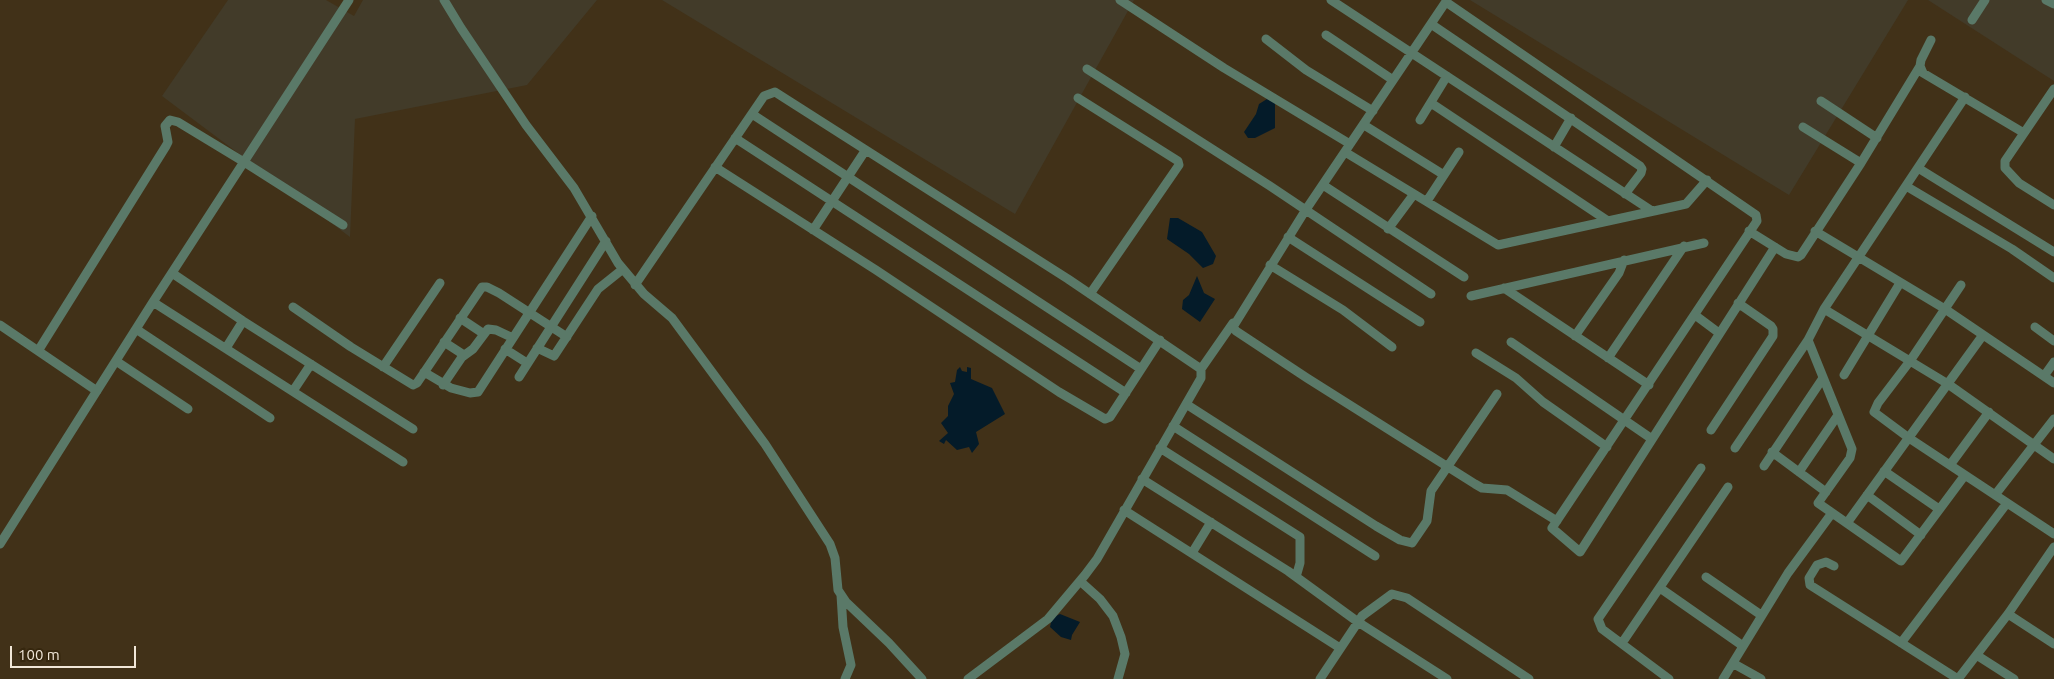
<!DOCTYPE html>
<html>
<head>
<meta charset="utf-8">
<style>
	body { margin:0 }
	#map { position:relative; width:2054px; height:679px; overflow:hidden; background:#413118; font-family:Ubuntu,sans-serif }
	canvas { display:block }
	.scale { position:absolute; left:10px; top:646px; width:126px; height:22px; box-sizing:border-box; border:2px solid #f1e7d8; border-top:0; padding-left:6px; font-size:15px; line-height:18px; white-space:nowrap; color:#f1e7d8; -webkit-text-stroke:4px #36270e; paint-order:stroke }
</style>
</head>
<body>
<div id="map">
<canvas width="2054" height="679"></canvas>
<div class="scale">100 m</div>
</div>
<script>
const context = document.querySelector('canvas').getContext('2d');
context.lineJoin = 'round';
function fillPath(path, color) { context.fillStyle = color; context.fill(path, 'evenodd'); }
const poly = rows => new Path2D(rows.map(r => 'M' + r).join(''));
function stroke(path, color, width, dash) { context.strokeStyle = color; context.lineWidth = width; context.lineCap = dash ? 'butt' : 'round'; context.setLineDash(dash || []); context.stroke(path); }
fillPath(poly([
	[228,0,326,0,354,16,363,0,597,0,527,85,355,119,350,237,162,96],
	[662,0,1134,0,1015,214],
	[1470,0,1908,0,1789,195],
	[1928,0,2054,0,2054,81]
]), '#423b29');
fillPath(poly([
	[1267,99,1275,103,1275,128,1255,138,1248,138,1244,132,1256,114,1259,104],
	[1170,218,1178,218,1202,232,1216,256,1213,264,1203,268,1189,254,1167,239],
	[1197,276,1204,293,1215,299,1200,322,1182,309,1183,300,1189,295],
	[960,367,962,371,967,372,967,367,971,368,971,379,992,388,1005,414,976,432,979,444,972,453,969,447,957,450,946,440,944,444,939,441,948,433,941,423,948,416,948,406,954,394,950,383,955,382,957,370],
	[1060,614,1080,622,1072,635,1071,640,1061,637,1050,627,1052,618]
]), '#041b29');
stroke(poly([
	[444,0,461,28,526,125,574,188,618,263,644,294,672,318,765,444,830,544,835,558,838,590,846,602,889,643,922,679],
	[1120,0,1224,68,1350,144],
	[1331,0,1652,211],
	[1447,0,1305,211,1233,327,1236,331,1307,378,1475,484,1482,488,1507,490,1557,521],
	[2046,0,2054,4],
	[1446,2,1756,215,1757,221,1552,528,1580,552,1775,247],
	[1972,20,1985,0],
	[1431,24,1640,166,1642,169,1641,173,1625,194],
	[1326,35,1393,80],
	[1266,39,1306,70,1373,111],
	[1931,40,1921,60,1920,66,1923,73,2024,133],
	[1087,69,1270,186,1431,294],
	[2054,89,2005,161,2005,168,2019,183,2054,205],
	[1078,98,1178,161,1179,165,1090,294],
	[1821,101,1877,138],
	[1431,103,1608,221],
	[752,114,1141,369],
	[1420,120,1447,76],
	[1364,125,1444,175],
	[1803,127,1861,163],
	[735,138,1126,393],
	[1554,147,1571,118],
	[1345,152,1498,245,1686,204,1707,180],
	[715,167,876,270,1059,392,1105,419,1110,417,1160,340],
	[1918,168,2054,252],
	[1323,185,1464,277],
	[1906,186,2012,249,2054,278],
	[1427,201,1459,152],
	[1388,229,1414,194],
	[813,230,865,151],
	[1749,231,1786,254,1798,257,1801,255,1861,163,1920,66],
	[1815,231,1945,309,2054,383],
	[1288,237,1420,322],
	[1270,265,1343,310,1392,347],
	[172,273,243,321,413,429],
	[635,285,764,96,775,92,1068,279,1201,369,1201,378,1097,559,1085,575,1048,619,968,679],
	[1961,285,1910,361,1878,403,1874,412,1909,438,2054,534],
	[1504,288,1649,385],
	[1471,296,1704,243],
	[153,302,403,462],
	[293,307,351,347,413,385,417,383,482,287,487,287,499,293,567,337],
	[1824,309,1948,384,2054,459],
	[1695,315,1719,333],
	[460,318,484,334],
	[0,325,97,391],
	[2035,327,2054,341],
	[136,329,270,418],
	[1575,336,1619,273,1624,260],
	[1808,340,1852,449,1850,458,1818,503,1901,561,1965,475],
	[444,342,464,355],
	[1511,342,1652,439],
	[226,348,243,321],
	[537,348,554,356,598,289,623,269],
	[505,349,527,363],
	[38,351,166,146,168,142,165,126,170,120,178,122,244,162,343,225],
	[1476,353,1516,378,1543,402,1607,447],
	[1608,358,1684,246],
	[116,361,188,409],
	[383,367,440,283],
	[1201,369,1233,323],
	[424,372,451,388,470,393,478,392,592,216],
	[1844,375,1900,283],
	[2044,376,2054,362],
	[519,377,606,241],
	[443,385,462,357,473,349,488,329,496,330,513,338],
	[293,391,311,364],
	[1186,404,1376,526,1400,540,1412,543,1427,521,1431,491,1497,394],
	[1173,426,1375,556],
	[1711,430,1773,336,1773,329,1771,326,1738,303],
	[1160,448,1300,537,1300,563,1296,577],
	[1735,448,1808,340,1824,309,1965,97],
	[1772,452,1826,492],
	[1950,465,1989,412],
	[1764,466,1823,378],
	[1884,471,1939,509],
	[1799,472,1838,415],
	[1142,479,1288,571,1358,622,1447,679],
	[1867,495,1921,535],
	[1995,495,2054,419],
	[1124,510,1340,648],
	[1847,523,1983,335],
	[0,544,153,302,349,0],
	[1192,553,1211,522],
	[1834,566,1826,562,1817,565,1809,578,1810,585,1958,679],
	[1706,577,1761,615],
	[1080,581,1100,599,1113,616,1121,637,1125,654,1118,679],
	[1660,588,1743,646],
	[841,595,843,627,851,665,845,679],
	[2008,614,2054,644],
	[1622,643,1728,487],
	[1901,643,2007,503],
	[1978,656,2014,679],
	[1731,666,1788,573,1832,513],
	[1320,679,1362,616,1392,594,1407,598,1529,679],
	[1669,679,1602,629,1598,619,1701,468],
	[1723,679,1731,666,1736,665,1761,679],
	[1958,679,2008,614,2054,547]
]), '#5a7968', 9);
</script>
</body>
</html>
